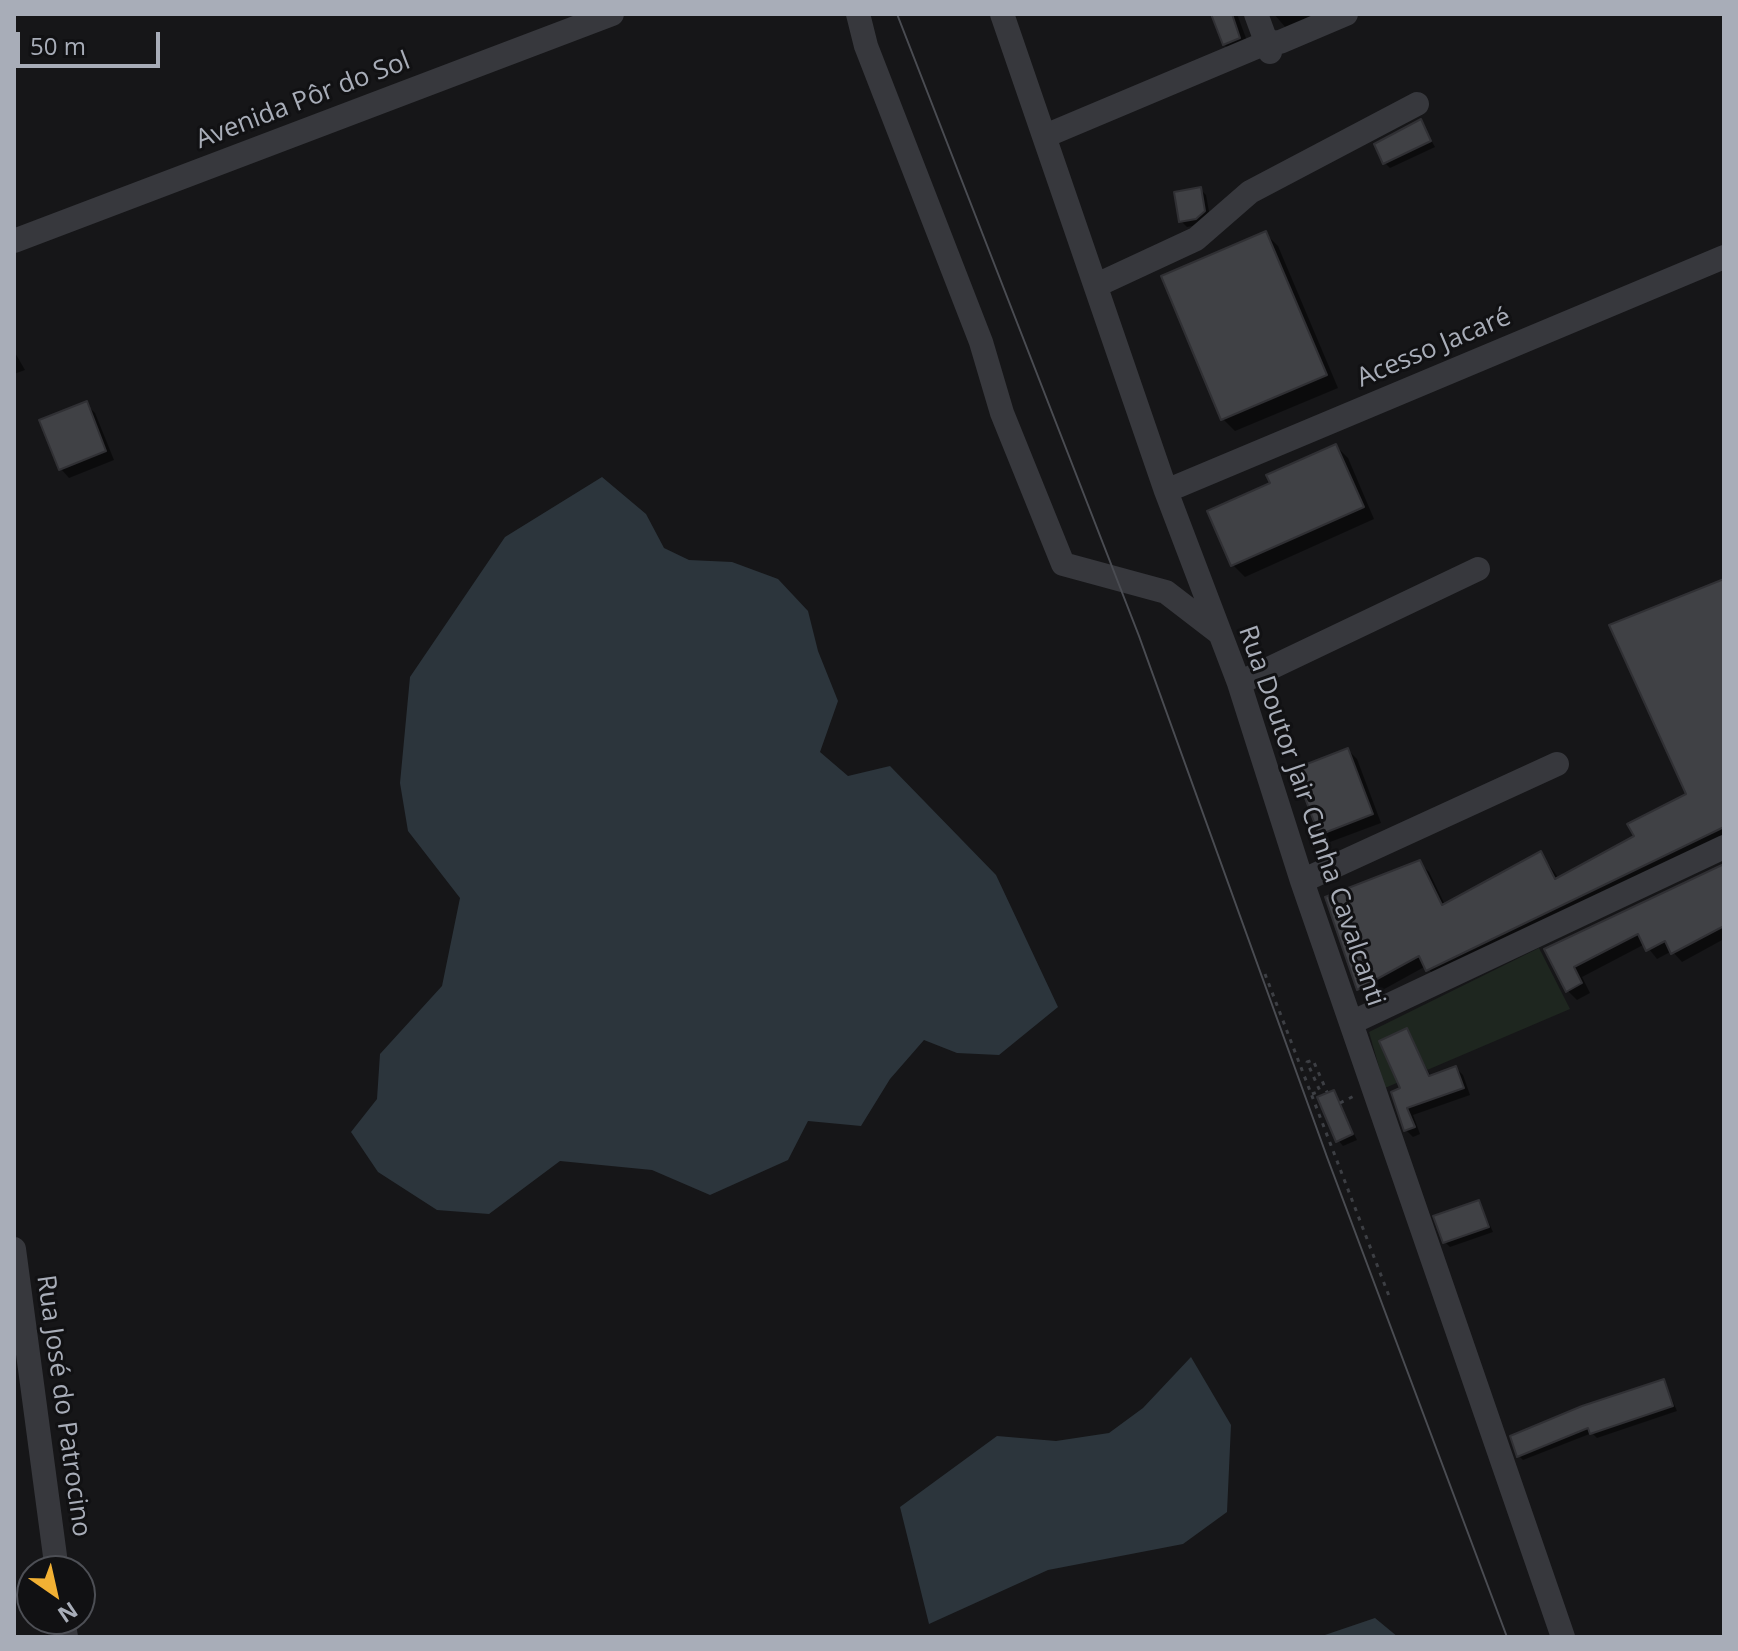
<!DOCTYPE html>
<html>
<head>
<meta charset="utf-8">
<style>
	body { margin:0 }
	#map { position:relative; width:1738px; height:1651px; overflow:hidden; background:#161618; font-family:"Open Sans",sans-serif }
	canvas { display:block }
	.frame { position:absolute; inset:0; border:16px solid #a8adb8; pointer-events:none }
	.north { position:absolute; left:16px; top:1555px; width:80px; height:80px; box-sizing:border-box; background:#111113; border:2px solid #4d4f55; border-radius:50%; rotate:146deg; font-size:22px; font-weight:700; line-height:32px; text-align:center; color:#a8adb8 }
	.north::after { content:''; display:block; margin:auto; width:28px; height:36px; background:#f2b134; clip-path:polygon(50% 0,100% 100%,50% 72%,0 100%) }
	.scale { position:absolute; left:16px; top:32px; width:144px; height:36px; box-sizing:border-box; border:4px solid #a8adb8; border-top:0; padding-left:10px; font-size:24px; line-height:28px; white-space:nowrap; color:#a8adb8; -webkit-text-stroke:6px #111113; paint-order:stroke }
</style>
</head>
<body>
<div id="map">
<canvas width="1738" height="1651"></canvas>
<div class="frame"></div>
<div class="north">N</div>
<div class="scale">50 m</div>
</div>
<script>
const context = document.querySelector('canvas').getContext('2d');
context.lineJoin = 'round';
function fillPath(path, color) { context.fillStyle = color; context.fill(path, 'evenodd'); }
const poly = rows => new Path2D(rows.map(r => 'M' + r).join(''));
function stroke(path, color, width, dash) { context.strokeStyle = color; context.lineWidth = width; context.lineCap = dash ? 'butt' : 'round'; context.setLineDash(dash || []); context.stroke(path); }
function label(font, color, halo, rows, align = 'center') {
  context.font = font + ' "Open Sans",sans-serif'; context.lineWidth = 6; context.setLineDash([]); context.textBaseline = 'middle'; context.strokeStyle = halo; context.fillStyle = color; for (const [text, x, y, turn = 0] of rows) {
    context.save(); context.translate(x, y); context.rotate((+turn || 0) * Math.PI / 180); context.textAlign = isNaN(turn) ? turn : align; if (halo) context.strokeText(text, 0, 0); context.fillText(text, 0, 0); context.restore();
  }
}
fillPath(poly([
	[1539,948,1570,1009,1385,1088,1369,1032]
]), '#1e261f');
fillPath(poly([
	[602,477,646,514,664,548,689,560,732,562,778,579,808,611,818,651,838,701,820,752,848,776,890,766,996,875,1058,1007,999,1055,957,1053,924,1040,890,1079,861,1126,808,1121,788,1160,710,1195,652,1170,560,1161,489,1214,437,1210,378,1172,351,1132,377,1099,380,1054,442,986,460,898,408,831,400,783,410,677,505,537],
	[1191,1357,1231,1425,1227,1512,1183,1544,1048,1570,929,1624,900,1507,997,1436,1056,1441,1109,1433,1143,1408],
	[1375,1618,1398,1637,1319,1637]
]), '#2c353c');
fillPath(poly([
	[1213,14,1237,14,1250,49,1235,55,1224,44],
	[1274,14,1324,14,1286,28],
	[1420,121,1435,147,1390,168,1385,163],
	[1200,189,1206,195,1210,217,1202,224,1187,227,1181,221],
	[1266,234,1278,246,1338,388,1235,431,1223,419,1163,277],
	[14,351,25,370,14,374],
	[86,404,95,413,114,460,69,478,61,469],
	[1336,446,1348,458,1374,519,1245,577,1233,565,1272,484],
	[1724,581,1724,841,1437,979,1426,966,1368,998,1359,989,1420,863,1429,872,1445,905,1541,853,1559,879,1636,837,1688,796],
	[1348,750,1357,759,1381,823,1330,842,1321,833],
	[1724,866,1724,939,1682,962,1672,951,1657,959,1645,944,1582,977,1590,993,1577,1000,1568,991,1546,950],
	[1406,1030,1432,1078,1456,1068,1463,1075,1470,1095,1413,1115,1420,1134,1413,1137,1406,1130,1403,1089],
	[1333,1092,1357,1140,1343,1146,1338,1140],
	[1479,1202,1493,1232,1450,1247,1445,1242],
	[1664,1381,1677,1411,1597,1438,1592,1433,1523,1460,1518,1455]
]), '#0007');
const building = poly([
	[1211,14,1232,14,1240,38,1223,45,1211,14],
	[1421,119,1431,141,1383,164,1374,144,1421,119],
	[1201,187,1205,211,1196,219,1179,222,1174,192,1201,187],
	[1266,231,1327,375,1221,420,1161,276,1266,231],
	[87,401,106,451,59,470,39,420,87,401],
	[1336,444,1364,507,1231,566,1207,511,1270,483,1266,475,1336,444],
	[1724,579,1724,827,1426,971,1419,956,1357,990,1325,897,1420,860,1442,905,1541,851,1555,879,1634,836,1627,824,1686,794,1609,625,1724,579],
	[1348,748,1373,814,1319,835,1294,769,1348,748],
	[1724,864,1724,926,1671,954,1665,941,1646,951,1638,934,1574,967,1582,983,1566,992,1544,949,1724,864],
	[1407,1028,1429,1076,1456,1066,1464,1088,1407,1108,1415,1127,1404,1131,1391,1092,1400,1088,1379,1041,1407,1028],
	[1334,1090,1353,1134,1336,1142,1317,1097,1334,1090],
	[1479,1200,1489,1227,1443,1243,1433,1216,1479,1200],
	[1664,1379,1673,1406,1590,1434,1588,1428,1517,1457,1510,1436,1582,1406,1664,1379]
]);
fillPath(building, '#404145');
stroke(building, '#303034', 2);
stroke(poly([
	[1265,974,1389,1296],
	[1312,1094,1320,1091,1307,1062,1313,1060,1327,1092],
	[1340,1103,1354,1096]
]), '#3d3f44', 3, [4, 6]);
stroke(poly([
	[858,14,866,46,981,342,1002,413,1063,564,1166,592,1218,632],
	[1002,14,1166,491,1239,683,1302,881,1563,1637],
	[1256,14,1270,52],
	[1045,136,1266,43,1280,42,1346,14],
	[14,241,612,14],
	[1097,285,1196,239,1250,192,1417,104],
	[1166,491,1724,257],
	[1239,683,1478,569],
	[1302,881,1557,764],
	[1353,1022,1724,847],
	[14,1249,57,1571],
	[63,1619,66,1637]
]), '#37383d', 24);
stroke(poly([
	[897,14,1139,636,1327,1157,1507,1637]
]), '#4a4c52', 2);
label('26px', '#a8adb8', '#111113', [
	["Avenida Pôr do Sol",303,101,-21],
	["Acesso Jacaré",1434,348,-23],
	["Rua Doutor Jair Cunha Cavalcanti",1311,816,71],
	["Rua José do Patrocino",63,1406,82]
]);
</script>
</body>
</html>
